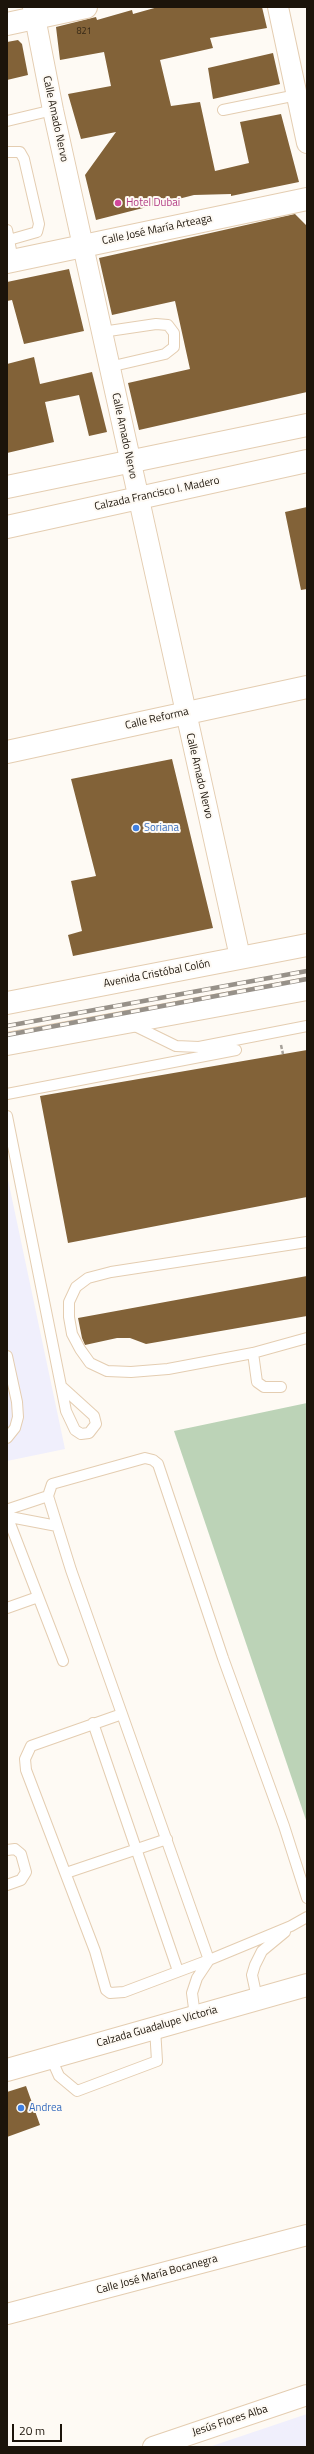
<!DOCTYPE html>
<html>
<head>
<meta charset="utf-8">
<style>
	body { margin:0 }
	#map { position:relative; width:314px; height:2454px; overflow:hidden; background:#fefaf4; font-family:"Titillium Web",sans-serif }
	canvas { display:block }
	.frame { position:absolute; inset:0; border:8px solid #1c140a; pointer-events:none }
	.scale { position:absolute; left:12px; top:2424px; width:50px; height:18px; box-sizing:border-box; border:2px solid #1c140a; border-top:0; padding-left:5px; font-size:12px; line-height:14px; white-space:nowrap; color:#1c140a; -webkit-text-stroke:3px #fefaf4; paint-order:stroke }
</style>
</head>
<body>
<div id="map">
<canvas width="314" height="2454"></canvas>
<div class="frame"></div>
<div class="scale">20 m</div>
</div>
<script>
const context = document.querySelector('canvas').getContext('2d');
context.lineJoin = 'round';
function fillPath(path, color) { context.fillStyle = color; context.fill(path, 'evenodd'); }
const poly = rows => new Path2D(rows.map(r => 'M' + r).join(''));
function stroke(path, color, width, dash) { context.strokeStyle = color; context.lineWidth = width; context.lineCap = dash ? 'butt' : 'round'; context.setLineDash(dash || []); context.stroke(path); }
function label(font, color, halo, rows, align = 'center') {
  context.font = font + ' "Titillium Web",sans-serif'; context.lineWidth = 4; context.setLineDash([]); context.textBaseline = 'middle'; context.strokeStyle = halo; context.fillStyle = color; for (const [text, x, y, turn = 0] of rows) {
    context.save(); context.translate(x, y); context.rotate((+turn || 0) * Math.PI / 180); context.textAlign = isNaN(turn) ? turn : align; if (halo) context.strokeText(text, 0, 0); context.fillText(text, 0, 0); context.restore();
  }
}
fillPath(poly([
	[7,1175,65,1449,7,1461],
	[307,2414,307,2447,209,2447]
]), '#f0effc');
fillPath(poly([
	[307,1403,307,1823,174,1431]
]), '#bcd3b7');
fillPath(poly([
	[158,7,262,7,267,28,210,38,213,48,160,60,171,106,200,102,215,171,249,163,240,122,281,114,299,182,231,196,231,194,194,195,96,220,85,175,116,132,81,139,68,94,111,86,104,52,60,60,56,27,96,17,97,20,132,10,133,14],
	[18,40,22,44,28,75,7,80,7,42],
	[273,53,280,84,213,99,208,68],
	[295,214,307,226,307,392,139,430,128,383,190,369,175,301,112,315,99,258],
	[69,269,84,331,24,344,12,300,7,301,7,282],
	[34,357,40,384,92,372,107,432,89,436,79,395,45,402,54,442,7,453,7,364],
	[307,507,307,589,301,590,285,512],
	[172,759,213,928,73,956,68,935,82,931,71,881,96,876,71,779],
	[307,1050,307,1197,68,1243,40,1096],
	[307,1276,307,1316,146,1344,130,1338,117,1338,85,1345,82,1338,78,1318],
	[26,2086,40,2125,7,2137,7,2092]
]), '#826238');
const service = poly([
	[223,110,297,95],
	[7,121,53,110],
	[7,152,20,152,24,159,39,224,37,232,9,240],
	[7,230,13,260],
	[102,332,156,324,168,325,174,333,174,347,165,354,109,367],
	[131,1024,176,1046,199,1047,307,1026],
	[7,1094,236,1050],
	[7,1116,66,1411,75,1430,81,1434,89,1433,96,1424,94,1416,62,1387],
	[307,1242,111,1272,88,1278,76,1287,69,1302,69,1317,72,1334,80,1349,90,1363,107,1371,131,1372,168,1369,253,1353,307,1338],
	[253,1353,257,1382,264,1387,281,1387],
	[7,1356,17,1402,18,1417,15,1428,7,1438],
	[9,1509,48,1496],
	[10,1517,57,1526],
	[9,1521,63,1661],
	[7,1608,38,1597],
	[122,1714,31,1746,25,1759,26,1770,95,1951,106,1990,110,1993,124,1992,209,1960],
	[93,1723,178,1971],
	[7,1850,15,1849,21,1854,26,1872,21,1880,7,1885],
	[66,1873,167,1839],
	[307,1898,284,1826,223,1658,158,1464,153,1460,145,1458,52,1484,48,1496,71,1570,209,1960,291,1926,307,1917],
	[257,1998,252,1975,255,1965,262,1951,285,1932],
	[195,2016,192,1993,197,1978,209,1960],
	[51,2058,59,2076,77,2091,157,2061,155,2028]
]);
const minor = poly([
	[33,7,53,110,240,957],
	[278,7,307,143],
	[7,2314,307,2235],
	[153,2447,307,2395]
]);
const tertiary = poly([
	[7,24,86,7],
	[7,262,307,199],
	[7,752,307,687],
	[7,2070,307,1985]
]);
const primary = poly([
	[7,487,307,425],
	[7,527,307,461],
	[7,1003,307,945],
	[7,1044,307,989]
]);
stroke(service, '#e4cdb1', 12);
stroke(minor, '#e4cdb1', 22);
stroke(tertiary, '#e4cdb1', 24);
stroke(primary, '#e4cdb1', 24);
stroke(poly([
	[281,1045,283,1054]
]), '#a7a19a', 2.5, [4, 2]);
stroke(service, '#fff', 10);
stroke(minor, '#fff', 20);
stroke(tertiary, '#fff', 22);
stroke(primary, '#fff', 22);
const rail = poly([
	[7,1026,307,971],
	[7,1035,307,979]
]);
stroke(rail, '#979189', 4.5);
stroke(rail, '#fefaf4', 3, [9]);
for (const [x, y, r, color] of [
	[118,203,4,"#d1479c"],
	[136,828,4,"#3f7fe0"],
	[21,2108,4,"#3f7fe0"]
]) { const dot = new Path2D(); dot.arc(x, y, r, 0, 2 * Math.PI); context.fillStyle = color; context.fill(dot); stroke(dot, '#fefaf4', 1.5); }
label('9px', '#362816', null, [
	["821",84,32]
]);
label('11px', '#1c140a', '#fefaf4', [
	["Calle Amado Nervo",55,119,78],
	["Calle José María Arteaga",157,230,-12],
	["Calle Amado Nervo",124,436,78],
	["Calzada Francisco I. Madero",157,494,-12],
	["Calle Reforma",157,719,-13],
	["Calle Amado Nervo",199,776,77],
	["Avenida Cristóbal Colón",157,974,-11],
	["Calzada Guadalupe Victoria",157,2027,-16],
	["Calle José María Bocanegra",157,2275,-15],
	["Jesús Flores Alba",230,2421,-18]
]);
label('11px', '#b23c85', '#fefaf4', [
	["Hotel Dubai",126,203]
], 'left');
label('11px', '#366cbe', '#fefaf4', [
	["Soriana",144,828],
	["Andrea",29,2108]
], 'left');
</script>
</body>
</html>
